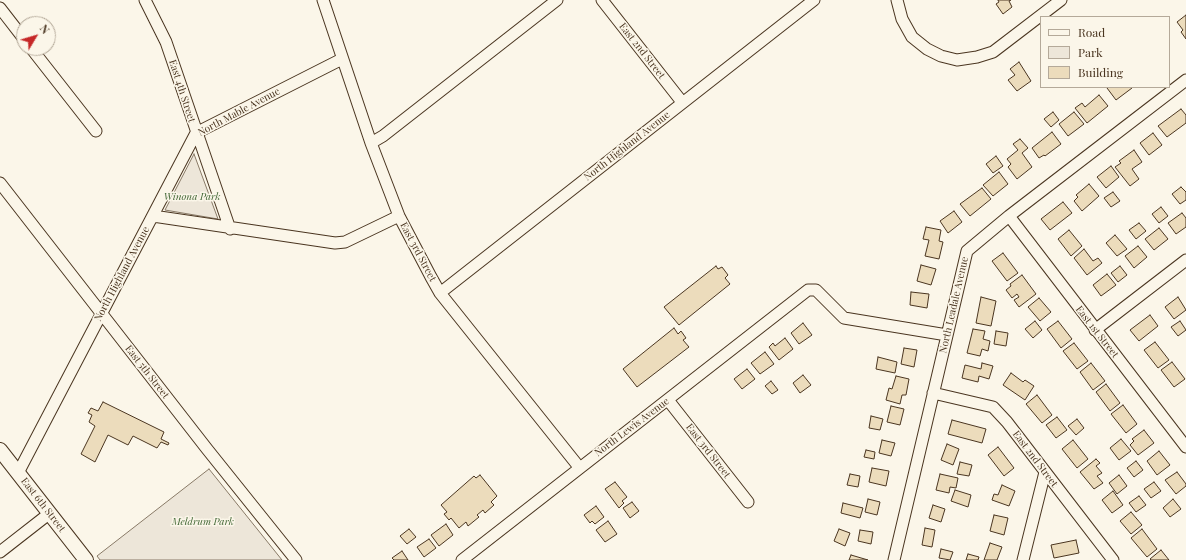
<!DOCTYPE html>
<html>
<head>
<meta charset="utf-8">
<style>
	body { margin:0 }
	#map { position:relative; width:1186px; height:560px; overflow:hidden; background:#fbf6e9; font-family:"Playfair Display",serif }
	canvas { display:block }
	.legend { position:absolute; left:1040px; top:16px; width:130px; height:72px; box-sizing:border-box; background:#fbf6e9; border:1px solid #b4a999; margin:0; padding:5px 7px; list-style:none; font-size:12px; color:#4a3520 }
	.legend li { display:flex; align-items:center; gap:8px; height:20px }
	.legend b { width:20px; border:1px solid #b4a999 }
	.north { position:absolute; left:16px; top:16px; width:40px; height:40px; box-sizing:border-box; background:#fbf6e9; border:1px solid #b4a999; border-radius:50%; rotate:52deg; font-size:11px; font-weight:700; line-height:16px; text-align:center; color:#4a3520 }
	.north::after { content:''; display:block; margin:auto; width:14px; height:18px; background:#c62828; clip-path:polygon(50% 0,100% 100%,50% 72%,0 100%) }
</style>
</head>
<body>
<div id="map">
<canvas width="1186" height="560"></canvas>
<ul class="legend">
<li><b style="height:5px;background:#fbf6e9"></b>Road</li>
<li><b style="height:11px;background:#ede6d9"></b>Park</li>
<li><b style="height:11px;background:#ecdcbc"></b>Building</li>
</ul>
<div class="north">N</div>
</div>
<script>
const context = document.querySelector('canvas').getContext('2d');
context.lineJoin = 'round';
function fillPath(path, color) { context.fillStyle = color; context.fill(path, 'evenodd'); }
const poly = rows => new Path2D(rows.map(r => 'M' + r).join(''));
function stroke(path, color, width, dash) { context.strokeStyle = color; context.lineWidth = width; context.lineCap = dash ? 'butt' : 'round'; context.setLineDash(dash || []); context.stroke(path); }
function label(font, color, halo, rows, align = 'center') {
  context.font = font + ' "Playfair Display",serif'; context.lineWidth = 3; context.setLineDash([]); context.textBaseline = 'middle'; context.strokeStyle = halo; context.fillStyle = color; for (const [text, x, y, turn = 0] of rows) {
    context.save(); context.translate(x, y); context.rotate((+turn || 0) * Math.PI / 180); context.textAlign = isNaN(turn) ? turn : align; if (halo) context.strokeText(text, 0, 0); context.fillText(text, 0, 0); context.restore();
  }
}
const green = poly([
	[194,154,218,219,165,210,194,154],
	[209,469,282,560,100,560,97,556,209,469]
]);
fillPath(green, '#ede6d9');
stroke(green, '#887966', 1);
const building = poly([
	[998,0,1011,0,1009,1,1012,7,1003,14,996,4,999,2,998,0],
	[1186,15,1186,39,1181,32,1183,30,1177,22,1186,15],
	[1019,62,1031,81,1017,91,1008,80,1015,75,1010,69,1019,62],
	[1109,87,1131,87,1132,88,1116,100,1107,88,1109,87],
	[1099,95,1108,106,1087,123,1075,108,1082,103,1085,107,1099,95],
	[1181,109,1186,115,1186,123,1167,137,1158,126,1181,109],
	[1053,112,1059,120,1051,127,1044,119,1053,112],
	[1074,112,1084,124,1068,136,1059,124,1074,112],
	[1052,132,1061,144,1045,156,1044,155,1039,158,1032,148,1052,132],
	[1153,133,1162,145,1149,155,1140,143,1153,133],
	[1020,139,1028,148,1022,153,1032,167,1017,179,1008,167,1011,164,1007,159,1018,150,1013,144,1020,139],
	[1134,150,1142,162,1132,169,1139,179,1130,186,1115,167,1121,163,1119,161,1134,150],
	[996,156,1003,166,993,173,986,164,996,156],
	[1111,166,1119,177,1106,188,1097,177,1111,166],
	[999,172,1008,184,993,196,983,185,999,172],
	[1089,184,1099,196,1082,211,1074,201,1078,197,1076,195,1089,184],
	[1181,187,1186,192,1186,200,1180,204,1172,194,1181,187],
	[982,188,991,199,970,216,960,204,982,188],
	[1113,192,1120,201,1111,207,1104,198,1113,192],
	[1063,202,1072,213,1050,230,1041,219,1063,202],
	[1161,207,1168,216,1159,223,1152,214,1161,207],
	[954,211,962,222,948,233,940,221,954,211],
	[1182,213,1186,218,1186,227,1176,234,1168,223,1182,213],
	[1139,223,1146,231,1136,239,1129,230,1139,223],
	[926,227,941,230,939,241,943,242,939,259,925,256,929,240,923,239,926,227],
	[1159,228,1168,239,1154,250,1145,239,1159,228],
	[1069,230,1082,246,1071,256,1058,239,1069,230],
	[1115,235,1127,249,1117,256,1106,243,1115,235],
	[1138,246,1147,257,1134,268,1125,256,1138,246],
	[1084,249,1093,261,1098,258,1102,263,1087,275,1074,258,1084,249],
	[1003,253,1018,273,1007,281,992,261,1003,253],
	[921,265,936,269,931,285,917,281,921,265],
	[716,266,718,269,722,267,728,275,725,278,730,284,679,325,664,307,716,266],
	[1120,266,1127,275,1118,282,1111,273,1120,266],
	[1107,274,1116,285,1101,296,1093,285,1107,274],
	[1022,275,1036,294,1019,307,1014,300,1019,297,1017,294,1012,298,1006,290,1011,286,1010,284,1022,275],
	[911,292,929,294,927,308,910,305,911,292],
	[981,297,996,301,991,326,976,323,981,297],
	[1178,297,1186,310,1174,319,1165,307,1178,297],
	[1039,298,1051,312,1040,321,1028,307,1039,298],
	[1150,315,1158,326,1139,341,1130,330,1150,315],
	[1035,321,1042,330,1033,338,1025,329,1035,321],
	[1058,321,1072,339,1061,348,1047,329,1058,321],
	[1180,321,1186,330,1178,336,1171,327,1180,321],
	[803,323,812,335,799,344,791,333,803,323],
	[674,328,678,334,681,331,686,338,683,340,689,347,637,387,623,369,674,328],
	[973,329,985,331,983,339,990,341,988,351,982,349,980,356,967,353,973,329],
	[996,331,1008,333,1006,346,994,344,996,331],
	[785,338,793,349,779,360,769,347,773,343,775,346,785,338],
	[1155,342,1169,360,1158,368,1144,350,1155,342],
	[1074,343,1088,361,1077,369,1063,351,1074,343],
	[904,348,917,350,914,367,901,364,904,348],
	[765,352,774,364,760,374,751,363,765,352],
	[878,357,897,362,895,373,876,369,878,357],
	[1172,362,1185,379,1174,387,1161,370,1172,362],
	[982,363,993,366,989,379,979,376,978,382,962,378,965,365,981,369,982,363],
	[1091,363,1105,381,1093,390,1080,372,1091,363],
	[747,369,755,379,742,389,734,379,747,369],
	[1011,373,1023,382,1025,380,1034,386,1025,400,1003,385,1011,373],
	[803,375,811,385,800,393,793,383,803,375],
	[896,376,909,379,906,395,902,395,900,404,886,400,889,388,892,389,896,376],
	[771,381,778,390,772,394,765,386,771,381],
	[1106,384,1120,403,1110,411,1096,392,1106,384],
	[1037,395,1052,415,1042,423,1026,404,1037,395],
	[103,402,164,432,161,439,169,443,168,445,161,442,157,448,133,436,128,445,108,435,95,462,81,454,95,426,89,422,92,415,88,413,91,408,98,411,103,402],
	[1123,405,1137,424,1126,433,1111,414,1123,405],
	[891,406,904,409,900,425,887,422,891,406],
	[871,416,883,419,880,430,869,428,871,416],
	[1057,417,1067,430,1056,438,1046,425,1057,417],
	[1077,419,1084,428,1076,435,1068,426,1077,419],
	[952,420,986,429,982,443,948,434,952,420],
	[1144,430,1154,443,1138,455,1130,445,1134,441,1132,439,1144,430],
	[1121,439,1131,451,1119,460,1110,448,1121,439],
	[882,440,895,443,891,456,879,453,882,440],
	[1073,440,1088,459,1077,468,1062,449,1073,440],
	[947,444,959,449,953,465,941,460,947,444],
	[998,447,1014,468,1004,476,988,455,998,447],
	[866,450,875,452,874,459,864,457,866,450],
	[1159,451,1170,465,1157,475,1147,461,1159,451],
	[1096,459,1100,463,1096,466,1102,473,1097,476,1103,483,1094,489,1080,472,1096,459],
	[1136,461,1143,470,1134,477,1127,468,1136,461],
	[960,462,972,465,969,476,957,474,960,462],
	[872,468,889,471,886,486,869,482,872,468],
	[1177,472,1186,484,1186,486,1176,494,1165,480,1177,472],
	[850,474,860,476,858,487,847,485,850,474],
	[940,474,958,478,956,488,950,487,949,493,936,490,940,474],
	[480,475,497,496,491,502,494,505,485,513,483,510,477,515,479,517,468,526,466,522,459,528,451,518,449,520,444,514,447,512,441,505,474,476,476,478,480,475],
	[1119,475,1127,486,1117,494,1109,483,1119,475],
	[615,482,627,497,622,501,624,503,619,508,605,489,615,482],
	[1154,482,1161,491,1151,498,1144,489,1154,482],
	[1002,485,1015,491,1009,506,992,500,994,494,998,495,1002,485],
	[955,490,971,495,968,507,951,501,955,490],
	[1113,491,1123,505,1112,513,1102,500,1113,491],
	[1139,496,1146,505,1136,512,1129,503,1139,496],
	[868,499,880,502,877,515,865,512,868,499],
	[1173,499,1181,509,1170,517,1163,508,1173,499],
	[632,502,639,511,630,518,623,508,632,502],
	[843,503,863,508,860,518,841,513,843,503],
	[933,505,945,509,941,522,929,518,933,505],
	[596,506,604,517,595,524,592,521,590,523,584,515,596,506],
	[1131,512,1142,525,1131,534,1120,521,1131,512],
	[994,515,1008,518,1004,535,990,531,994,515],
	[608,521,617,534,605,542,596,530,608,521],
	[446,524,453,535,439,546,431,535,446,524],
	[925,528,935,530,932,547,922,545,925,528],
	[409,529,416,537,407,544,400,536,409,529],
	[839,529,850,533,845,546,834,541,839,529],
	[1142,529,1157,549,1147,557,1131,538,1142,529],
	[860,530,873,532,871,544,858,541,860,530],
	[429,539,436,548,424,557,417,547,429,539],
	[1076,540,1079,553,1054,558,1051,545,1076,540],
	[990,543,1002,547,997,560,984,560,990,543],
	[941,549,953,552,950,560,939,558,941,549],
	[1161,550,1169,560,1151,560,1150,559,1161,550],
	[402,551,408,560,394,560,392,558,402,551],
	[968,554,979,557,978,560,966,560,968,554],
	[851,555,868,560,849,560,851,555]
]);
fillPath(building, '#ecdcbc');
stroke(building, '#4a3520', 1);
const minor = poly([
	[145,0,166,42,230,229],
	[323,0,371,143,399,216,431,277,440,293,579,467],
	[602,0,682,102],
	[897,0,902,19,912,37,927,49,941,56,957,60,977,57,993,52,1061,0],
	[0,8,24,39],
	[31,48,96,131],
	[371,143,383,136,557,0],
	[0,183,207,449,296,560],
	[153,216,335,243,345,242,399,216],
	[1009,216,1186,447],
	[440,293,814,0],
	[1095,330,1186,260],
	[933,393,993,407,1007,422,1113,560],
	[668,400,748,502],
	[18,473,196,133,342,59],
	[0,552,50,513],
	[462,560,808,290,816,290,844,318,947,335],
	[894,560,967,251,1009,216,1186,80],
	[1023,560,1045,472]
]);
const major = poly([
	[0,450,86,560]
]);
stroke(minor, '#4a3520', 13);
stroke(major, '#4a3520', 16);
stroke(minor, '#fbf6e9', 11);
stroke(major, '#fbf6e9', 14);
label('10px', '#4a3520', '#fbf6e9', [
	["East 2nd Street",642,51,52],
	["East 4th Street",182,91,72],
	["North Mable Avenue",239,112,-28],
	["North Highland Avenue",627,146,-38],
	["East 3rd Street",418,252,62],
	["North Highland Avenue",122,274,-62],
	["North Leadale Avenue",954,305,-77],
	["East 1st Street",1097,332,52],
	["East 5th Street",147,372,52],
	["North Lewis Avenue",632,427,-37],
	["East 3rd Street",708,451,52],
	["East 2nd Street",1035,459,53],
	["East 6th Street",43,505,52]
]);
label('italic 10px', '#436837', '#fbf6e9', [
	["Winona Park",192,197],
	["Meldrum Park",203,522]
]);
</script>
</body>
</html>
